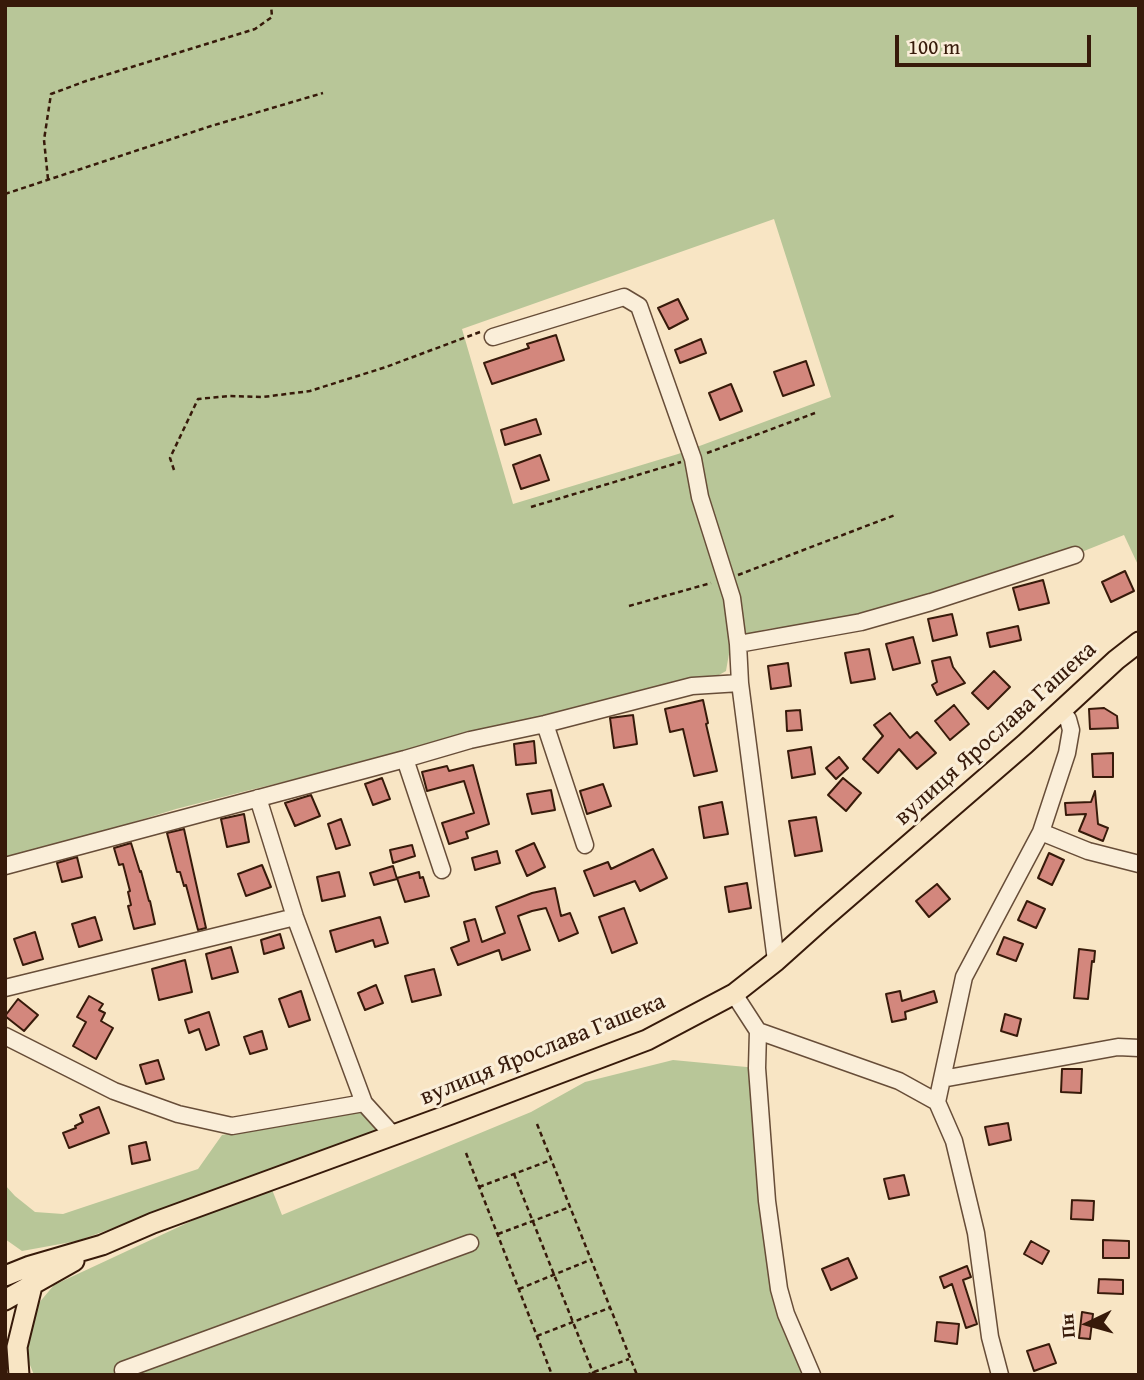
<!DOCTYPE html>
<html>
<head>
<meta charset="utf-8">
<style>
	body { margin:0 }
	#map { position:relative; width:1144px; height:1380px; overflow:hidden; background:#f8e5c4; font-family:"Gentium Book Plus",serif }
	canvas { display:block }
	.frame { position:absolute; inset:0; border:7px solid #371a0a; pointer-events:none }
	.north { position:absolute; left:1053px; top:1289px; width:70px; height:70px; -webkit-text-stroke:5px #faeed9; paint-order:stroke; rotate:265deg; font-size:19px; font-weight:700; line-height:28px; text-align:center; color:#371a0a }
	.north::after { content:''; display:block; margin:auto; width:24px; height:32px; background:#371a0a; clip-path:polygon(50% 0,100% 100%,50% 72%,0 100%) }
	.scale { position:absolute; left:895px; top:35px; width:196px; height:32px; box-sizing:border-box; border:4px solid #371a0a; border-top:0; padding-left:9px; font-size:21px; line-height:24px; white-space:nowrap; color:#371a0a; -webkit-text-stroke:5px #faeed9; paint-order:stroke }
</style>
</head>
<body>
<div id="map">
<canvas width="1144" height="1380"></canvas>
<div class="frame"></div>
<div class="north">Пн</div>
<div class="scale">100 m</div>
</div>
<script>
const context = document.querySelector('canvas').getContext('2d');
context.lineJoin = 'round';
function fillPath(path, color) { context.fillStyle = color; context.fill(path, 'evenodd'); }
const poly = rows => new Path2D(rows.map(r => 'M' + r).join(''));
function stroke(path, color, width, dash) { context.strokeStyle = color; context.lineWidth = width; context.lineCap = dash ? 'butt' : 'round'; context.setLineDash(dash || []); context.stroke(path); }
function label(font, color, halo, rows, align = 'center') {
  context.font = font + ' "Gentium Book Plus",serif'; context.lineWidth = 6; context.setLineDash([]); context.textBaseline = 'middle'; context.strokeStyle = halo; context.fillStyle = color; for (const [text, x, y, turn = 0] of rows) {
    context.save(); context.translate(x, y); context.rotate((+turn || 0) * Math.PI / 180); context.textAlign = isNaN(turn) ? turn : align; if (halo) context.strokeText(text, 0, 0); context.fillText(text, 0, 0); context.restore();
  }
}
fillPath(poly([
	[5,5,1139,5,1139,567,1124,535,1059,561,895,609,825,623,767,629,748,634,737,639,730,648,726,671,710,680,544,715,346,767,250,790,176,809,5,862],
	[774,219,831,397,678,454,513,504,462,329],
	[673,1060,757,1068,779,1289,812,1375,34,1375,28,1360,26,1336,33,1310,54,1285,215,1210,271,1187,282,1215,531,1112,585,1082],
	[361,1110,380,1133,77,1241,22,1251,5,1239,5,1185,15,1196,35,1212,63,1214,198,1169,222,1135]
]), '#b8c698');
const building = poly([
	[678,299,688,319,669,329,658,308,678,299],
	[556,335,564,360,492,384,484,363,529,348,527,344,556,335],
	[701,339,706,353,680,363,675,350,701,339],
	[806,361,814,385,783,396,774,372,806,361],
	[731,384,742,411,720,420,709,393,731,384],
	[536,419,541,434,505,445,501,430,536,419],
	[540,455,549,480,521,489,513,465,540,455],
	[1125,571,1134,591,1111,602,1102,582,1125,571],
	[1043,580,1049,603,1019,610,1013,588,1043,580],
	[952,614,957,635,933,641,928,619,952,614],
	[1018,626,1021,640,990,647,987,633,1018,626],
	[913,637,920,663,893,670,886,644,913,637],
	[869,649,875,679,851,683,845,653,869,649],
	[950,657,953,667,965,683,937,695,932,685,937,682,932,661,950,657],
	[788,663,791,686,771,689,768,666,788,663],
	[994,671,1010,687,988,709,972,693,994,671],
	[703,700,708,723,706,724,717,771,694,776,683,729,670,732,665,709,703,700],
	[954,705,969,724,950,740,935,721,954,705],
	[1104,708,1117,716,1118,728,1090,729,1089,709,1104,708],
	[800,710,802,730,787,731,786,711,800,710],
	[890,713,910,738,917,732,936,753,917,769,899,749,878,773,863,759,883,736,874,725,890,713],
	[633,715,637,744,614,748,610,718,633,715],
	[534,741,536,763,516,765,514,744,534,741],
	[811,747,815,774,792,778,788,751,811,747],
	[1113,753,1113,777,1093,777,1092,754,1113,753],
	[839,757,848,768,836,779,826,768,839,757],
	[473,765,489,824,466,832,468,838,449,844,442,823,474,813,464,781,427,791,422,772,447,766,449,771,473,765],
	[382,778,390,799,373,805,365,784,382,778],
	[843,778,861,793,846,811,828,795,843,778],
	[603,784,611,806,587,814,580,791,603,784],
	[551,790,555,810,532,814,527,794,551,790],
	[1095,791,1098,824,1108,828,1103,841,1079,831,1086,814,1066,815,1065,803,1091,802,1095,791],
	[311,795,320,816,295,826,285,803,311,795],
	[722,802,728,834,704,838,699,807,722,802],
	[244,814,249,842,227,847,221,819,244,814],
	[816,817,822,851,795,856,789,821,816,817],
	[341,819,350,845,336,849,328,824,341,819],
	[184,829,206,928,198,930,186,885,184,886,180,872,177,872,167,833,184,829],
	[131,843,140,872,141,871,149,901,150,901,155,924,134,929,128,906,131,905,128,892,130,891,123,864,119,865,114,848,131,843],
	[534,843,545,867,527,876,516,851,534,843],
	[412,845,415,856,393,863,390,850,412,845],
	[653,849,667,878,640,891,635,881,594,896,584,871,608,862,611,869,653,849],
	[497,851,500,863,475,870,472,858,497,851],
	[1049,853,1064,860,1052,885,1038,878,1049,853],
	[77,857,82,877,62,882,57,863,77,857],
	[262,865,271,887,246,896,238,874,262,865],
	[393,866,397,879,374,885,370,873,393,866],
	[339,872,345,896,322,901,317,877,339,872],
	[419,872,420,878,423,877,429,896,405,902,397,878,419,872],
	[747,883,751,908,729,912,725,887,747,883],
	[937,884,950,899,929,917,916,901,937,884],
	[555,888,561,916,570,913,578,933,559,941,546,908,532,911,518,916,530,950,502,960,499,950,458,965,451,948,469,941,464,922,475,919,482,942,505,933,496,907,532,893,555,888],
	[1027,901,1045,909,1036,928,1018,920,1027,901],
	[624,908,637,943,612,953,599,917,624,908],
	[95,917,102,940,79,947,72,924,95,917],
	[380,917,388,943,375,947,373,940,336,952,330,931,380,917],
	[35,932,43,959,23,965,14,939,35,932],
	[280,934,284,948,264,954,261,940,280,934],
	[1004,937,1023,944,1016,961,997,954,1004,937],
	[231,947,238,972,212,979,206,954,231,947],
	[1079,949,1095,951,1094,962,1092,961,1088,999,1074,998,1079,949],
	[185,960,192,992,159,1000,152,969,185,960],
	[434,969,441,995,412,1002,405,976,434,969],
	[376,985,383,1003,365,1010,358,993,376,985],
	[301,991,310,1020,289,1027,279,999,301,991],
	[900,991,902,1001,934,991,937,1002,905,1012,906,1019,892,1022,886,994,900,991],
	[89,996,103,1004,99,1010,105,1013,101,1021,113,1028,96,1059,73,1046,86,1022,77,1017,89,996],
	[18,999,38,1015,24,1031,5,1016,18,999],
	[209,1012,219,1045,206,1050,199,1029,189,1033,185,1020,209,1012],
	[1005,1014,1021,1019,1017,1036,1001,1031,1005,1014],
	[262,1031,267,1049,250,1054,244,1037,262,1031],
	[158,1060,164,1079,146,1084,140,1065,158,1060],
	[1062,1069,1082,1069,1081,1093,1061,1092,1062,1069],
	[99,1107,109,1133,69,1148,63,1133,76,1128,75,1126,83,1122,80,1115,99,1107],
	[1008,1123,1011,1140,989,1145,985,1127,1008,1123],
	[146,1142,150,1160,132,1164,129,1146,146,1142],
	[904,1175,909,1195,889,1199,884,1179,904,1175],
	[1072,1200,1094,1201,1093,1220,1071,1219,1072,1200],
	[1103,1240,1129,1241,1129,1258,1103,1258,1103,1240],
	[1031,1241,1049,1251,1042,1264,1024,1254,1031,1241],
	[848,1258,857,1278,831,1290,822,1269,848,1258],
	[967,1266,971,1277,963,1280,977,1324,966,1328,952,1284,944,1288,940,1277,967,1266],
	[1099,1279,1123,1280,1123,1294,1098,1293,1099,1279],
	[1082,1312,1093,1314,1090,1339,1079,1338,1082,1312],
	[937,1322,959,1324,957,1344,935,1341,937,1322],
	[1049,1344,1056,1363,1034,1371,1027,1351,1049,1344]
]);
fillPath(building, '#d3877d');
stroke(building, '#371a0a', 2);
const minor = poly([
	[493,337,624,297,639,306,693,459,700,497,732,598,738,644],
	[545,724,585,845],
	[405,759,442,870],
	[258,798,295,917,364,1103,393,1135],
	[1041,832,1088,851,1139,864],
	[5,866,405,759,470,740,545,724,692,686,740,683],
	[776,961,740,683,738,644,861,622,931,602,1075,555],
	[5,988,295,917],
	[734,994,758,1031,899,1081,937,1102,954,1141,976,1233,990,1337,1000,1375],
	[758,1031,757,1068,767,1201,779,1289,786,1314,812,1375],
	[5,1036,114,1091,178,1114,232,1126,364,1103],
	[942,1079,1118,1047,1139,1048],
	[937,1102,964,977,1041,832,1067,753,1071,730,1068,719,1060,711],
	[124,1375,123,1370,470,1243]
]);
const major = poly([
	[5,1276,30,1266,102,1245,153,1223,451,1114,647,1040,734,994,776,961,824,918,1025,744,1116,660,1139,642],
	[5,1300,74,1261],
	[19,1375,17,1347,32,1286]
]);
stroke(minor, '#674d38', 19);
stroke(major, '#371a0a', 23);
stroke(poly([
	[48,179,44,140,51,94,86,81,255,29,272,17,271,5],
	[5,194,211,126,323,93],
	[707,453,815,413],
	[174,470,170,458,198,399,230,396,263,397,310,391,386,367,480,332],
	[531,507,681,462],
	[738,575,895,515],
	[629,606,711,583],
	[537,1124,637,1375],
	[466,1153,552,1375],
	[514,1174,594,1375],
	[479,1187,551,1160],
	[498,1234,570,1207],
	[519,1289,590,1260],
	[537,1336,609,1308],
	[586,1375,629,1359]
]), '#371a0a', 2.5, [5, 3.5]);
stroke(minor, '#faeed9', 16);
stroke(major, '#f8e5c4', 19);
label('24px', '#371a0a', '#faeed9', [
	["вулиця Ярослава Гашека",996,734,-42],
	["вулиця Ярослава Гашека",543,1050,-22]
]);
</script>
</body>
</html>
